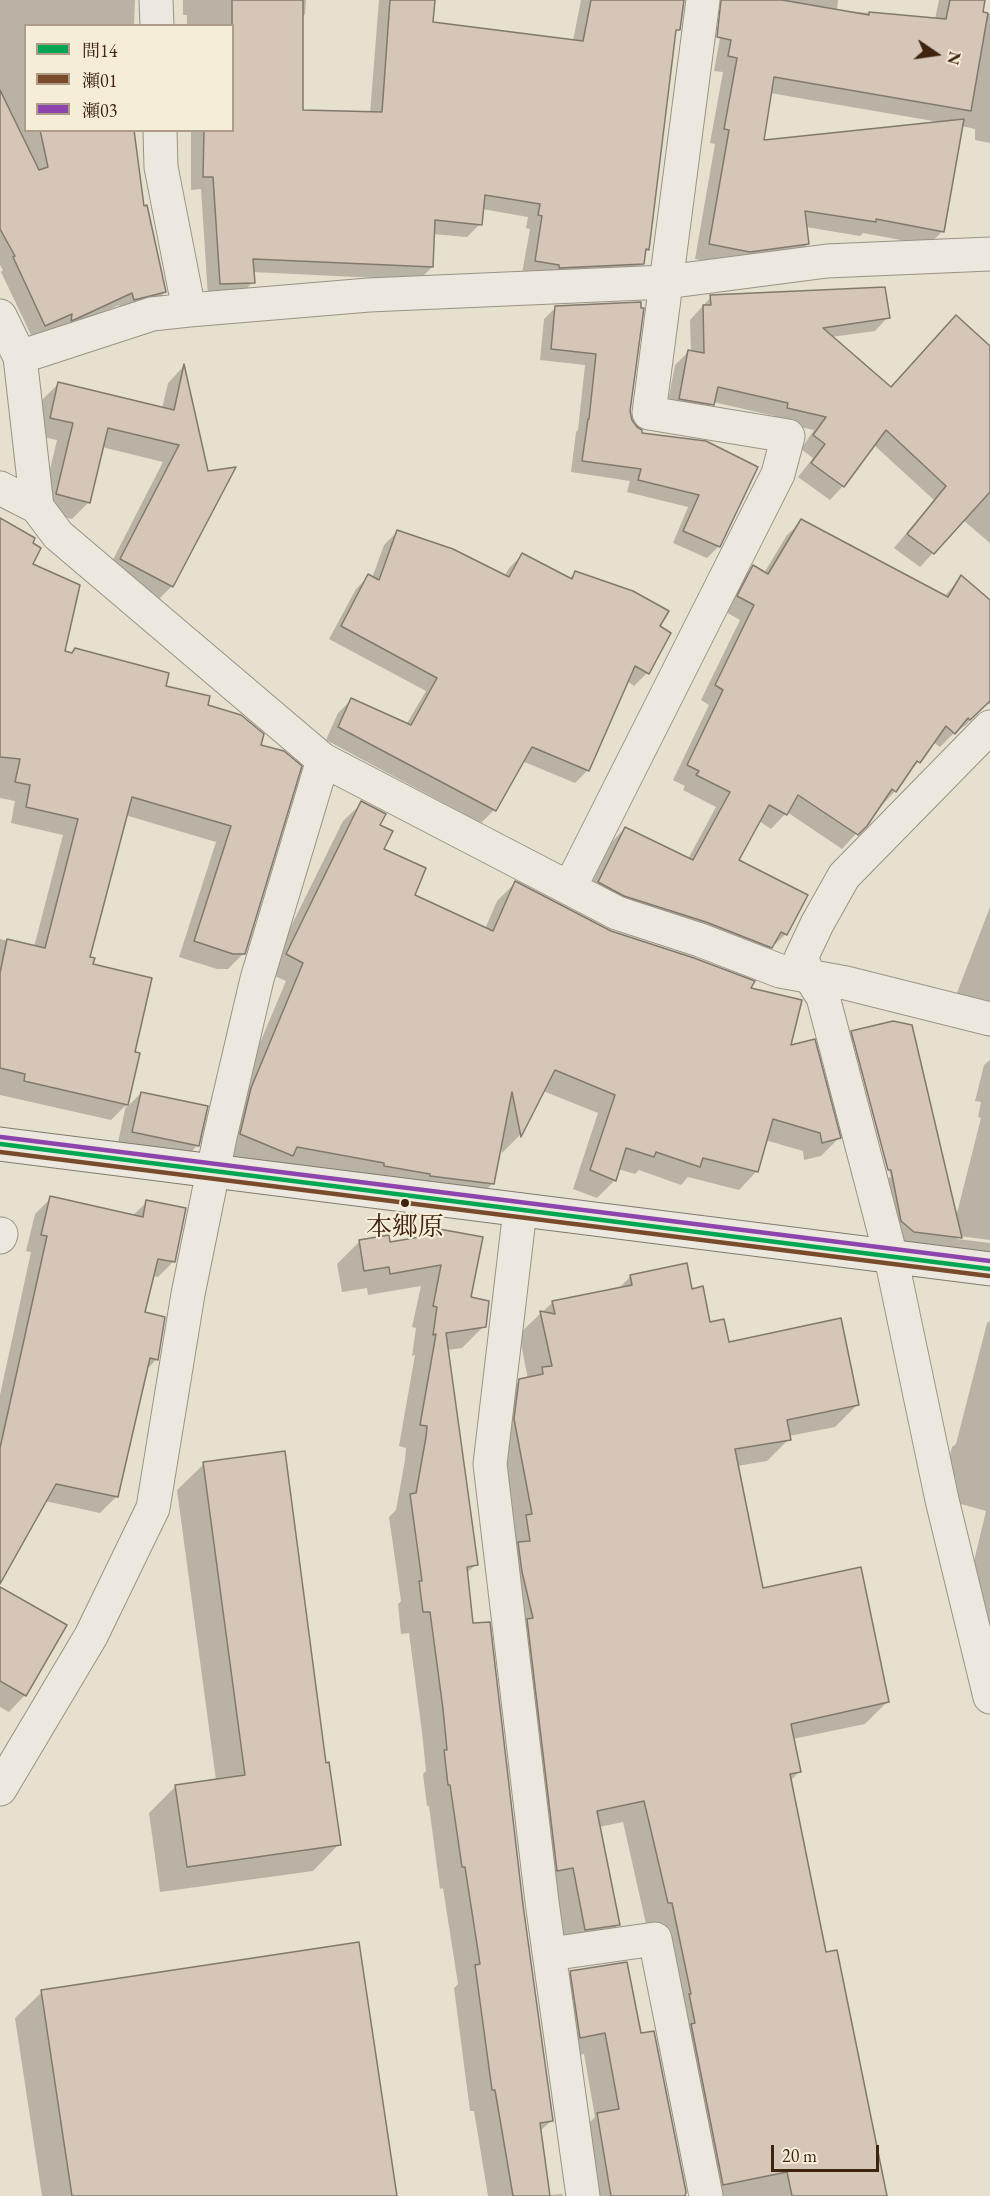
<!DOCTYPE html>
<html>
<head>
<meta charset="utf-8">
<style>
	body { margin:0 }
	#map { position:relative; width:990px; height:2196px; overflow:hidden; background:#e6e0ce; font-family:"EB Garamond","Noto Serif JP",serif }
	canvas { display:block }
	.legend { position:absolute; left:24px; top:24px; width:210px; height:108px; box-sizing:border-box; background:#f6edd9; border:2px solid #ac9c88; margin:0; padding:8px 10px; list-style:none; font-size:18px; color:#3e230f }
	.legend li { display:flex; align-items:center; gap:12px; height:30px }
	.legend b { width:30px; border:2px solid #ac9c88 }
	.north { position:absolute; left:906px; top:24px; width:60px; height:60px; -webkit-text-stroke:4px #f6edd9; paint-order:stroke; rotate:103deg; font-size:16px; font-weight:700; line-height:24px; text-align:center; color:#3e230f }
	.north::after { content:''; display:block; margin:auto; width:21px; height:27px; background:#3e230f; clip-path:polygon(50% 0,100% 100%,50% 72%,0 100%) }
	.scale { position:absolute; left:771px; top:2145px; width:108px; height:27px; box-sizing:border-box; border:3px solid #3e230f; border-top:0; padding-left:8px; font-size:18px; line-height:21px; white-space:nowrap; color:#3e230f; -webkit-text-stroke:4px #f6edd9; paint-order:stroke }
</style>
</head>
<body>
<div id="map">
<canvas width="990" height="2196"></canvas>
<ul class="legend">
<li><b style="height:8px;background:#00a651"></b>間14</li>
<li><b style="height:8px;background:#7a4b2a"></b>瀬01</li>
<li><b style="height:8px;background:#8e44ad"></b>瀬03</li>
</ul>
<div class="north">N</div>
<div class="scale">20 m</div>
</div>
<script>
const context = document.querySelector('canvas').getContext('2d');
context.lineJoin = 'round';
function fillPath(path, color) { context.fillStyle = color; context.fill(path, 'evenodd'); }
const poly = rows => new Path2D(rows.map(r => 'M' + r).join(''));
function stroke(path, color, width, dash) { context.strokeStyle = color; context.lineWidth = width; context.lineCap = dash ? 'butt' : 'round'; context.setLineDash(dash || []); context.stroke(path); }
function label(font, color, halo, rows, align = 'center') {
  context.font = font + ' "EB Garamond","Noto Serif JP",serif'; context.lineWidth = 4.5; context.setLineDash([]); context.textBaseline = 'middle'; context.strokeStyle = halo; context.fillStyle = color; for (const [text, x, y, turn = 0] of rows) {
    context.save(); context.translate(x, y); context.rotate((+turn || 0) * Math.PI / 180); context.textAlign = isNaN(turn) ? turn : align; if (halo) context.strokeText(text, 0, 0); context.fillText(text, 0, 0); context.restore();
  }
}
fillPath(poly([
	[0,0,135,0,134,26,26,26,26,130,133,130,143,208,165,292,152,305,121,312,119,305,62,331,59,332,60,326,32,337,1,272,3,270,0,265],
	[183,0,306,0,305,14,302,18,301,112,370,114,379,0,434,0,432,23,573,41,581,0,659,0,648,249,644,253,643,264,630,277,522,273,530,229,526,228,528,217,482,209,480,224,467,237,433,234,432,267,419,280,252,272,253,282,240,295,208,297,201,189,191,190,191,130,232,130,232,26,187,26,187,15,183,15],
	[733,0,838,0,837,10,935,19,939,0,984,0,982,13,990,14,990,143,975,140,975,129,962,126,943,231,928,245,863,233,860,236,806,227,808,244,793,259,735,266,695,259,715,144,710,143,723,72,714,71,721,32],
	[770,93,939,122,762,142],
	[711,297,888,317,875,331,831,337,890,388,990,348,990,543,963,520,920,567,894,548,934,500,874,445,843,486,830,500,798,477,813,458,801,449,814,430,774,421,775,416,713,402,699,417,666,412,675,365,689,351,691,352,690,320],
	[640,303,629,411,630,421,640,435,705,443,719,546,707,558,673,543,688,507,627,492,630,481,571,472,576,432,578,430,585,365,540,360,544,319,556,307],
	[183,367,172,586,155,603,104,577,163,462,102,447,89,502,72,519,40,511,57,440,34,435,41,401,58,384,162,409,168,383],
	[0,520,30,565,63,652,164,687,206,706,259,746,244,953,228,969,217,969,179,957,216,842,125,815,89,958,133,1053,138,1054,126,1108,141,1093,198,1145,182,1161,117,1147,126,1105,111,1120,0,1095,0,939,34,947,63,835,11,823,15,801,0,798],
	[802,521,944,597,961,577,990,603,990,705,987,703,966,725,954,733,940,747,933,742,895,791,842,849,787,812,771,829,759,821,737,861,786,934,756,962,585,897,611,843,625,828,688,859,716,807,683,790,685,786,673,780,709,705,701,700,740,620,724,611,739,582,753,567,764,573,787,535],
	[397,532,504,577,509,568,522,555,569,579,576,572,658,627,647,673,634,686,627,681,588,770,575,783,522,761,494,810,481,823,326,740,338,713,351,700,406,725,426,691,329,639,356,589,369,576,372,578,384,545],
	[362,803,378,826,382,850,413,896,485,929,497,901,515,883,610,932,749,989,789,1047,839,1138,821,1156,804,1160,803,1151,765,1140,757,1171,739,1190,688,1177,681,1185,639,1170,635,1174,618,1169,615,1180,597,1198,573,1189,598,1113,543,1091,519,1136,502,1153,500,1143,492,1184,474,1202,273,1174,222,1152,233,1107,286,981,268,973,343,821],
	[990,907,990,1012,952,1006],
	[852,1032,956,1217,981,1118,978,1117,981,1102,975,1101,984,1065,990,1060,990,1240,959,1236,957,1239,990,1243,990,1253,897,1248,836,1048],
	[852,1041,855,1041,891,1177,888,1178],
	[51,1198,132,1216,147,1202,174,1261,158,1277,152,1276,144,1314,157,1359,146,1370,117,1496,100,1513,45,1501,0,1581,0,1395,31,1252,26,1251,35,1214],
	[440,1230,469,1298,484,1326,462,1348,447,1350,476,1564,466,1574,468,1595,522,1905,551,2121,539,2132,548,2195,562,2194,563,2196,488,2196,474,2111,470,2111,454,1988,458,1984,443,1888,440,1889,429,1806,427,1806,423,1774,426,1771,422,1732,409,1633,401,1634,398,1604,401,1601,389,1517,396,1510,405,1460,406,1448,399,1446,415,1355,412,1356,416,1328,412,1327,421,1286,368,1295,367,1288,342,1292,337,1264,359,1242,389,1244,434,1236],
	[631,1276,691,1291,709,1324,728,1343,857,1405,835,1427,789,1436,789,1439,767,1461,737,1466,762,1590,887,1702,865,1724,793,1739,800,1771,790,1781,825,1953,886,2196,699,2196,646,1924,623,1822,599,1827,618,1925,596,1946,563,1951,498,1403,520,1380,528,1379,519,1334,541,1313,553,1302,618,1289],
	[990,1321,990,1627,971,1623,967,1590,986,1511,950,1501,956,1478,945,1475,952,1447,956,1444,987,1323],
	[204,1464,324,1765,339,1844,313,1871,160,1892,149,1813,176,1786,216,1780,177,1490],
	[0,1588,25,1695,9,1712,0,1707],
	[571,1972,640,2035,653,2033,685,2196,586,2196,576,2136,595,2117,584,2054,558,2059,549,1994],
	[42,1992,396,2196,42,2196,15,2018]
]), '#0003');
const building = poly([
	[232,0,303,0,303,110,382,112,390,0,435,0,433,22,583,41,591,0,684,0,680,30,676,30,649,250,646,249,644,264,559,268,559,265,535,261,542,216,538,215,540,204,485,195,482,225,435,220,433,267,253,259,255,283,220,284,213,177,203,177,204,130,232,130,232,0],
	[721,0,782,0,869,15,869,12,946,19,950,0,985,0,983,12,988,13,971,111,774,77,764,140,964,119,944,232,876,219,876,222,805,211,809,244,750,252,709,244,729,130,724,129,737,58,728,56,731,40,717,37,721,0],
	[0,90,39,170,48,167,40,130,134,130,144,206,147,205,166,292,134,300,132,293,76,319,71,321,72,314,45,326,13,257,15,256,0,229,0,90],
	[885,287,890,318,823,328,891,387,956,315,990,346,990,492,934,554,907,534,946,486,886,430,844,487,811,463,825,444,813,435,826,417,787,408,788,403,718,387,714,405,679,399,688,350,704,353,703,305,711,305,710,295,885,287],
	[641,302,641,308,644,308,630,411,632,420,637,427,642,430,642,433,706,441,758,467,720,547,683,531,699,495,638,480,641,469,582,461,588,419,589,419,596,354,551,349,555,306,641,302],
	[184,364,208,471,236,467,173,587,120,559,179,445,108,428,90,503,56,494,73,423,50,418,58,382,174,410,184,364],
	[0,518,35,538,33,543,41,548,33,564,80,585,65,651,72,653,75,648,169,673,166,686,210,696,208,705,241,715,264,734,261,745,284,751,302,766,245,954,233,954,194,941,231,826,132,797,90,957,95,958,93,964,152,978,135,1052,140,1053,128,1105,24,1081,25,1074,0,1068,0,973,7,939,45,948,78,819,26,807,30,785,15,782,20,759,0,757,0,518],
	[801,519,948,597,961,575,990,600,990,701,970,720,968,718,955,734,946,726,920,763,917,761,896,792,892,789,867,826,858,835,798,795,787,815,769,805,739,860,808,895,787,935,781,932,772,948,706,922,624,896,598,882,625,827,693,860,730,792,696,775,699,771,687,765,723,690,715,685,754,605,737,596,753,565,768,574,801,519],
	[397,530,453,549,509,577,522,553,572,579,575,571,633,591,669,611,660,626,671,633,649,674,635,666,589,771,532,747,496,811,338,727,351,698,411,725,437,678,341,626,368,574,379,580,397,530],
	[361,801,386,814,380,825,393,831,384,849,426,868,415,895,493,931,515,881,611,931,694,958,755,981,751,988,802,1000,791,1045,815,1039,841,1138,822,1143,820,1133,773,1119,758,1172,703,1158,700,1167,656,1152,654,1157,626,1148,616,1181,590,1170,615,1095,555,1070,521,1137,512,1092,494,1184,430,1176,430,1174,384,1166,384,1163,297,1147,293,1156,240,1134,251,1088,303,963,286,954,361,801],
	[893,1021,912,1025,962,1238,914,1232,901,1221,891,1170,888,1170,851,1031,893,1021],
	[141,1092,208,1106,199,1146,132,1132,141,1092],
	[50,1196,143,1217,146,1200,186,1208,175,1262,158,1259,145,1312,165,1317,158,1360,150,1358,118,1497,56,1484,0,1584,0,1448,47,1236,41,1235,50,1196],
	[439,1229,483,1237,471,1297,489,1301,486,1327,446,1333,478,1565,467,1567,473,1623,490,1622,523,1905,553,2121,540,2123,550,2196,513,2196,495,2090,492,2090,475,1965,480,1964,465,1867,462,1867,450,1785,448,1785,444,1750,447,1750,443,1709,430,1612,423,1612,419,1581,422,1581,410,1494,416,1493,426,1437,427,1426,420,1425,436,1334,433,1335,437,1307,433,1306,441,1265,390,1274,389,1267,364,1271,359,1240,389,1235,390,1242,438,1234,439,1229],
	[687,1263,692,1289,703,1286,710,1322,724,1319,729,1342,841,1318,859,1405,787,1420,791,1440,735,1449,763,1588,861,1567,889,1702,791,1724,801,1772,790,1774,826,1952,837,1950,887,2196,792,2196,787,2172,723,2185,691,2024,695,2023,689,1994,691,1994,672,1903,668,1903,644,1801,597,1811,620,1925,585,1930,573,1868,557,1871,527,1619,533,1618,522,1572,518,1542,530,1541,526,1515,532,1514,514,1419,519,1379,543,1374,542,1367,552,1366,540,1311,555,1314,552,1301,632,1285,630,1275,687,1263],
	[285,1451,326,1763,329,1762,341,1845,187,1867,175,1785,245,1775,203,1462,285,1451],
	[0,1587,67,1625,26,1696,0,1681,0,1587],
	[359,1942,397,2196,72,2196,41,1990,359,1942],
	[627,1962,641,2033,654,2031,686,2192,685,2196,611,2196,597,2113,619,2109,605,2033,580,2038,570,1971,627,1962]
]);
fillPath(building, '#d6c6b8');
stroke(building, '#81796d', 1.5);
const street = poly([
	[156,0,157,26],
	[160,130,161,167,189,310,369,295,666,282,827,261,990,254],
	[0,316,20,357,37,507],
	[20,357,152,314,189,310],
	[0,488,37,507,58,535,323,760,617,913,700,940,780,971,846,983,990,1019],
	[990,727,844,876,817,924,801,958,809,975,823,997,891,1257,942,1500,990,1697],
	[570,887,778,474,788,436,649,413,703,0],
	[520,1210,490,1464,542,1902,583,2196],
	[0,1237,1,1234],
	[0,1789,91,1636,153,1508,188,1294,220,1137,257,979,323,760],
	[550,1954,655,1939,706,2196]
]);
const secondary = poly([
	[0,1144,990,1269]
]);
stroke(street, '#9a9286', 35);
stroke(secondary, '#81796d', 35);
stroke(street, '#ece8df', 33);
stroke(secondary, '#ece8df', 33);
stroke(poly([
	[0,1144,990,1269]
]), '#00a651', 4.5);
stroke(poly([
	[0,1152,989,1276]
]), '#7a4b2a', 4.5);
stroke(poly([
	[1,1137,990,1261]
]), '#8e44ad', 4.5);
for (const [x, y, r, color] of [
	[405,1203,5,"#3e230f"]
]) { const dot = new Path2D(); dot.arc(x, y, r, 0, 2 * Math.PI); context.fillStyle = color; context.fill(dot); stroke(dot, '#f6edd9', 2); }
label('26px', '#3e230f', '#f6edd9', [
	["本郷原",405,1228]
]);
</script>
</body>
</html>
